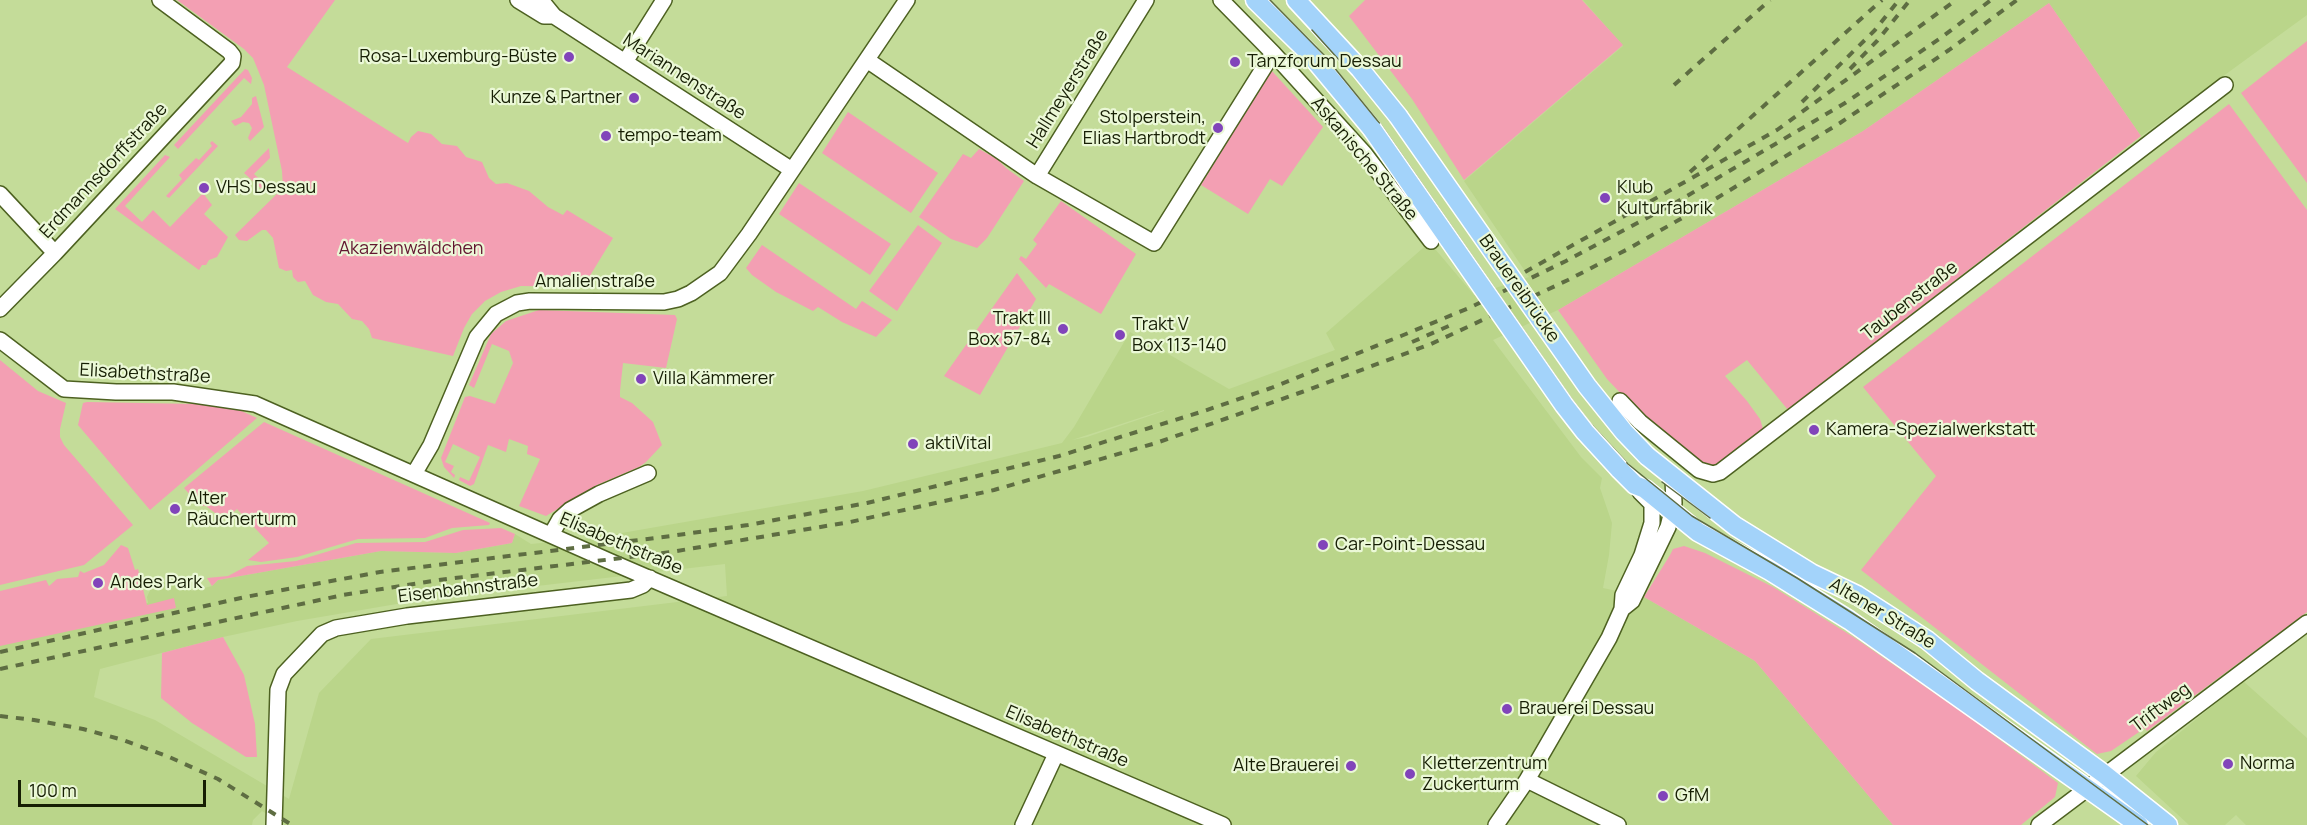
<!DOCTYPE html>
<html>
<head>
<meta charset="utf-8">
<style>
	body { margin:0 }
	#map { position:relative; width:2307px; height:825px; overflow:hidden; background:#c4dc99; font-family:Manrope,sans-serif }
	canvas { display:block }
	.scale { position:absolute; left:18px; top:780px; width:188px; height:27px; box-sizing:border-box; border:3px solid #161e04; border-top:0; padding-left:8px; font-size:18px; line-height:21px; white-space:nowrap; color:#161e04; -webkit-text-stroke:4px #ebf8d7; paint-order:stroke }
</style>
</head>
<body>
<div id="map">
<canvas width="2307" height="825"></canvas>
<div class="scale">100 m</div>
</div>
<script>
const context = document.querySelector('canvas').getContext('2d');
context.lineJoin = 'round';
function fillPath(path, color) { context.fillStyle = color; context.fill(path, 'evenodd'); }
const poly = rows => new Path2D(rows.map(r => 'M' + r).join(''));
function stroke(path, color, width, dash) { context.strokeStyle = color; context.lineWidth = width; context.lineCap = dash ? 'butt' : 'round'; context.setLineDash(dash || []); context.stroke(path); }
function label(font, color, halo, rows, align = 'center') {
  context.font = font + ' Manrope,sans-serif'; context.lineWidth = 4.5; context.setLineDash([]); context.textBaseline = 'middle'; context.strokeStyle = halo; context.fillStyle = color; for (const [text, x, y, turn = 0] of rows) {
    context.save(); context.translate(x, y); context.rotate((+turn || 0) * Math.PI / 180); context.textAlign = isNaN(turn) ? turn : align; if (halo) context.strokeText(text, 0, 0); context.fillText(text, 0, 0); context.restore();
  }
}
fillPath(poly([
	[1583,0,2307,0,2307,15,2141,136,2049,3,1863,131,1558,310,1493,340,1581,457,1602,478,1600,488,1612,523,1609,555,1603,588,1644,597,1755,661,1893,825,285,825,262,811,253,820,252,825,0,825,0,632,148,603,147,597,153,584,179,581,192,591,212,586,218,580,381,551,456,553,512,543,515,534,531,544,593,538,863,491,1062,443,1074,427,1130,332,1229,389,1335,350,1326,333,1431,241,1430,243,1474,295,1529,277,1464,181,1623,46],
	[1164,411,1087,437,1072,440,1164,410],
	[725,564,727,596,371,639,319,693,289,799,155,720,94,697,100,669,223,637,297,621,426,599],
	[2243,681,2307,738,2307,825,2246,825,2236,815,2225,825,2189,825,2136,776,2156,752]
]), '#bad58a');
fillPath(poly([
	[177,0,335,0,287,67,408,143,411,137,418,131,431,134,442,144,457,146,466,157,482,162,489,178,496,184,507,183,529,191,548,207,563,215,567,210,613,238,583,287,521,286,501,292,485,301,472,314,464,328,453,356,372,338,369,329,362,321,352,319,338,304,326,302,313,295,305,281,298,282,293,277,292,270,286,271,279,268,273,238,266,230,262,230,247,241,239,240,235,235,283,188,282,171,264,85,253,58,244,49],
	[1365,0,1582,0,1623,45,1464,180,1412,99,1349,16],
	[2049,3,2141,136,1788,410,1747,360,1725,376,1747,401,1760,419,1763,429,1716,467,1702,467,1653,427,1607,379,1558,310,1863,131],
	[2307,41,2307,183,2241,93],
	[245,69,248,70,252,78,251,84,244,78,178,149,174,145],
	[1271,70,1323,127,1282,186,1270,179,1248,214,1201,185],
	[256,96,264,127,250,141,248,138,252,128,249,123,243,122,235,126,231,121,241,117,252,104,252,98],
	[2229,104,2307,210,2307,612,2147,731,2145,728,2111,751,2097,754,1861,570,1936,476,1863,387],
	[848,112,938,173,911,213,822,153],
	[212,141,218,146,169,198,166,196,182,179,179,175,196,158,199,160,212,146,210,143],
	[269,148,270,158,254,174,268,187,264,191,244,173],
	[979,149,997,159,1006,168,1024,181,987,238,977,248,951,239,919,217,963,154,971,158],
	[165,155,170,157,125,206,142,222,153,210,170,227,203,193,212,205,204,214,228,237,217,257,209,260,206,265,202,265,199,270,115,209],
	[799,183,891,244,870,275,779,214],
	[1061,201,1136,254,1101,314,1049,284,1046,288,1019,259,1021,256,1026,259,1037,244,1033,240],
	[918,225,942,243,897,311,869,291],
	[762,245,856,309,862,301,892,320,876,337,842,322,818,307,813,311,776,292,752,275,746,268],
	[1017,273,1036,299,980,395,944,376],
	[539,310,675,315,677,319,666,368,623,363,620,391,620,397,632,403,653,422,662,445,646,462,639,467,597,485,546,516,519,506,540,459,527,454,528,446,509,439,506,452,488,445,474,484,470,486,459,480,460,477,469,481,480,457,453,444,445,462,454,466,451,472,455,475,454,478,444,467,441,458,465,397,470,396,495,404,513,363,509,351,492,344,474,388,469,385,491,334,506,321],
	[0,360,38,391,66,403,60,429,60,437,64,445,133,525,84,565,0,585],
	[87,402,196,404,237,409,257,418,150,510,78,425,83,403],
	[264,422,490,523,489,525,452,528,425,538,358,539,297,557,261,562,248,560,269,543,237,509,227,518,221,513,219,516,206,506,200,506,184,488],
	[501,528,515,534,512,543,456,553,381,551,218,580,212,586,207,578,228,576,247,566,296,561,356,543,425,542,463,530],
	[121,545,128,548,135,570,138,569,147,605,174,598,176,608,0,646,0,591,46,580,49,586,57,579,78,577,80,571,84,573,104,565],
	[1684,546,1705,553,1773,587,1855,638,1973,720,2058,783,2055,797,2021,825,1893,825,1755,661,1644,597,1670,555,1673,549],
	[223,637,244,675,255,724,257,757,246,757,192,723,161,698,162,653]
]), '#f39fb3');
const minor = poly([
	[518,0,544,16,554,16],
	[539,0,545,5,554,16,792,170],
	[1221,0,1273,53,1364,153,1431,241],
	[867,60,1037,176,1154,243,1273,53],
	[625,62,664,0],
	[1037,176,1146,0],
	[0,194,55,253],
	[0,309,55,253,232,63,233,56,229,51,160,0],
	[0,340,64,389,116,392,173,392,255,404,609,561,1223,825],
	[1620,401,1640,422,1699,470,1713,474,1720,472,2225,85],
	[414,474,431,445,477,337,496,314,517,303,530,301,664,302,678,299,691,293,720,273,749,234,907,0],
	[551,535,560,519,570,510,599,494,648,473],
	[1622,609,1632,601,1668,527,1674,503,1673,479],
	[1527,780,1618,825],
	[274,825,278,690,284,674,322,634,336,628,407,616,631,590,643,585,650,578],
	[1023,825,1056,754],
	[1496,825,1527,780,1609,638,1622,609,1623,595,1642,555,1652,523,1652,504,1640,492],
	[2039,825,2307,623]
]);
const major = poly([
	[1255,0,1308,52,1372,129],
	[1296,0,1360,69,1398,116],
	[1647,456,1735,526,1811,573,1857,595,1927,640,1977,681,2104,774,2168,825],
	[1619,469,1635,485,1645,489,1698,532,1770,571,1849,620,2139,825]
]);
stroke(minor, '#4d6121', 18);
stroke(major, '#fff', 21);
stroke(minor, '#fff', 15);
stroke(major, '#a3d3fa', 18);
stroke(poly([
	[1270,0,1324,55,1381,125,1570,397,1590,423,1628,464,1692,516,1797,578,1915,653,2148,825],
	[1312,30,1340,61],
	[1662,482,1710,518]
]), '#5e6d42', 1.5);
stroke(poly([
	[1850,69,1877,41,1910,0],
	[1674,85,1770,0],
	[1802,102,1875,30,1899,0],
	[1690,172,1882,0],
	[1525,272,1777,130,1956,0],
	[1412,342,1451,325],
	[0,652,245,597,380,572,671,536,748,525,867,503,1059,456,1204,411,1271,388,1401,336,1469,308,1566,261,1675,203,1845,103,1942,37,1991,0],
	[0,669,343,595,439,580,671,552,850,522,994,490,1156,443,1302,392,1431,344,1568,280,1628,249,1717,198,1840,123,1949,50,2017,0],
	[0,716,34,720,83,729,123,740,167,756,218,779,292,825]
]), '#5e6d42', 4, [8, 8]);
const majorBridge = poly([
	[1398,116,1587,386,1624,432,1647,456],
	[1372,129,1564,405,1585,432,1619,469]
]);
stroke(majorBridge, '#fff', 21, []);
stroke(majorBridge, '#a3d3fa', 18);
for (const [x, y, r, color] of [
	[569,57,6,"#8144ba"],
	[1235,62,6,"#8144ba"],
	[634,98,6,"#8144ba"],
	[1218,128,6,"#8144ba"],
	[606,136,6,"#8144ba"],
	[204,188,6,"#8144ba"],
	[1605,198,6,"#8144ba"],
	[1063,329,6,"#8144ba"],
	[1120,335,6,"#8144ba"],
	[641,379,6,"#8144ba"],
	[1814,430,6,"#8144ba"],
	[913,444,6,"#8144ba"],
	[175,509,6,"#8144ba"],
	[1323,545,6,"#8144ba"],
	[98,583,6,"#8144ba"],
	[1507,709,6,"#8144ba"],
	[2228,764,6,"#8144ba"],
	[1351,766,6,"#8144ba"],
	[1410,774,6,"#8144ba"],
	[1663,796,6,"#8144ba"]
]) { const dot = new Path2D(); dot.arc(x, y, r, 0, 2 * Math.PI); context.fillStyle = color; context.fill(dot); stroke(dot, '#ebf8d7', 2); }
label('18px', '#161e04', '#ebf8d7', [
	["Rosa-Luxemburg-Büste",557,57,"right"],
	["Tanzforum Dessau",1247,62],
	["Kunze & Partner",622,98,"right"],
	["Stolperstein,",1206,118,"right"],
	["Elias Hartbrodt",1206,139,"right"],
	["tempo-team",618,136],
	["VHS Dessau",216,188],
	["Klub",1617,188],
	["Kulturfabrik",1617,209],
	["Trakt III",1051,319,"right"],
	["Box 57-84",1051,340,"right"],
	["Trakt V",1132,325],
	["Box 113-140",1132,346],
	["Villa Kämmerer",653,379],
	["Kamera-Spezialwerkstatt",1826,430],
	["aktiVital",925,444],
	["Alter",187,499],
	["Räucherturm",187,520],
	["Car-Point-Dessau",1335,545],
	["Andes Park",110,583],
	["Brauerei Dessau",1519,709],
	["Kletterzentrum",1422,764],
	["Zuckerturm",1422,785],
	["Norma",2240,764],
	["Alte Brauerei",1339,766,"right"],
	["GfM",1675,796]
], 'left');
label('18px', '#161e04', '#ebf8d7', [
	["Mariannenstraße",684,77,33],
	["Hallmeyerstraße",1068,89,-58],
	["Askanische Straße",1364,159,50],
	["Erdmannsdorffstraße",104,171,-47],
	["Amalienstraße",595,282],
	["Brauereibrücke",1519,289,55],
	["Taubenstraße",1910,301,-38],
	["Elisabethstraße",145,374,3],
	["Elisabethstraße",621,544,23],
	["Eisenbahnstraße",468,589,-7],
	["Altener Straße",1882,614,31],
	["Triftweg",2161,708,-37],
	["Elisabethstraße",1067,737,23]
]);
label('18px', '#621630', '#ebf8d7', [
	["Akazienwäldchen",411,249]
]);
</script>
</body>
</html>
